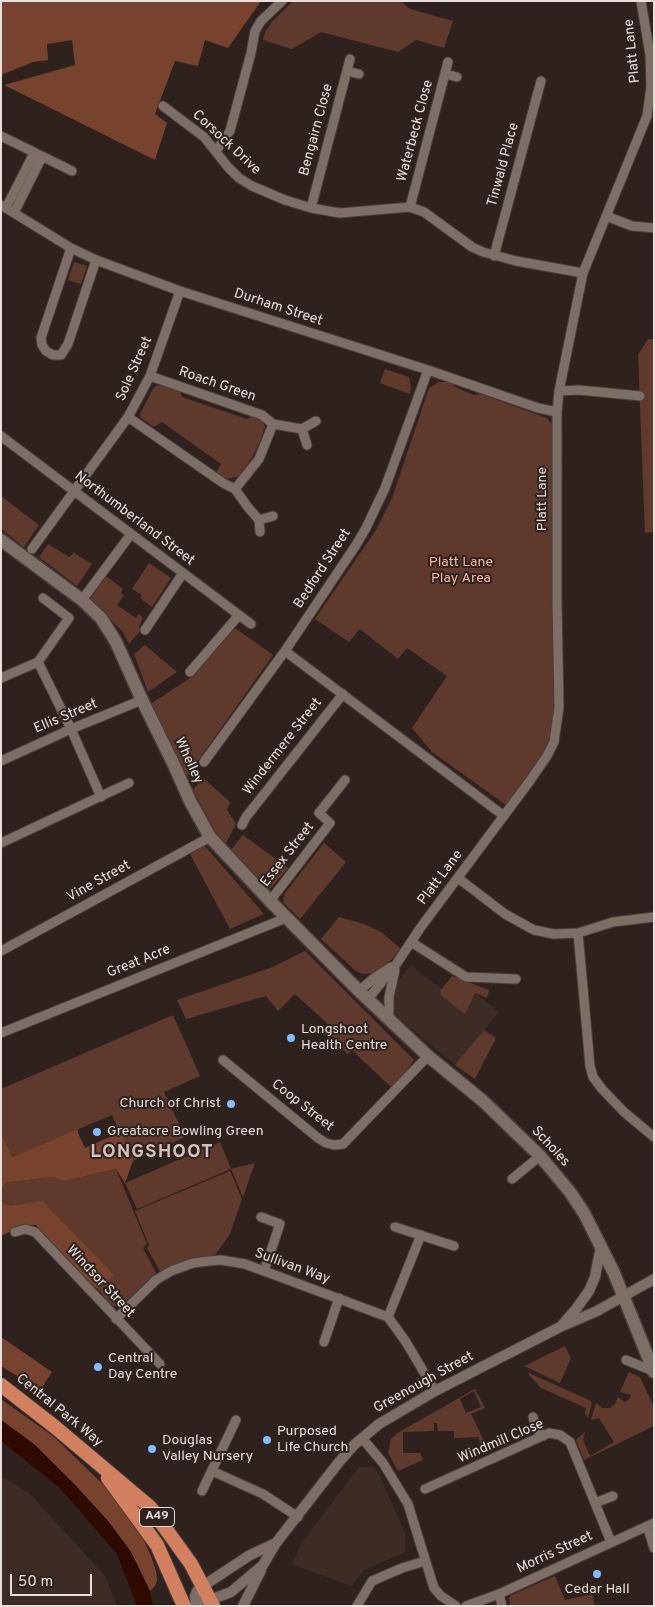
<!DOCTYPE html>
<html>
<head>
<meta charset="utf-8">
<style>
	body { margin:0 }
	#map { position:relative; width:655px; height:1607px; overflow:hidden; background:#2f221e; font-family:Overpass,sans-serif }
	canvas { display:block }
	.frame { position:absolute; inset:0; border:2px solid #e8dfdc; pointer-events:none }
	.scale { position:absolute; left:10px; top:1574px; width:82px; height:22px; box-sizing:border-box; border:2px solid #e8dfdc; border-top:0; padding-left:6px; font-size:15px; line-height:18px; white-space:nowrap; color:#e8dfdc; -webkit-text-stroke:4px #2f221e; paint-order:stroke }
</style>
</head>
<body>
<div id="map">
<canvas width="655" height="1607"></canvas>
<div class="frame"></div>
<div class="scale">50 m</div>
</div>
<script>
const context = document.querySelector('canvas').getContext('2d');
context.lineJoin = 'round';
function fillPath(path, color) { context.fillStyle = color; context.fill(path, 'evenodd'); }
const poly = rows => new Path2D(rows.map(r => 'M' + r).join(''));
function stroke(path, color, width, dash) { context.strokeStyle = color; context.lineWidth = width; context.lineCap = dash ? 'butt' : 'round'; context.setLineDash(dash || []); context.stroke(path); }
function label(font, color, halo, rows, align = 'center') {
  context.font = font + ' Overpass,sans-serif'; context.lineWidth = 4; context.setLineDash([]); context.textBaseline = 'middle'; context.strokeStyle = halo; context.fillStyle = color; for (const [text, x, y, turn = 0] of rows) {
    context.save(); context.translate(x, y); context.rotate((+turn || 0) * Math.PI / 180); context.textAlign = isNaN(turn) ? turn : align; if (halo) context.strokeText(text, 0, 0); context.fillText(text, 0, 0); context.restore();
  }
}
fillPath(poly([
	[411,965,466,1009,475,993,499,1012,455,1065,399,1018,395,1011,392,997,394,987],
	[359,1467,374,1467,379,1474,405,1533,405,1552,364,1570,351,1586,292,1564,301,1544],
	[1,1476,29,1493,105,1576,117,1606,1,1606]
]), '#3d2c25');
fillPath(poly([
	[293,1,401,1,410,9,453,21,444,48,416,40,398,52,321,32,292,49,263,40,265,32,271,23],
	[74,262,87,266,81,284,68,280],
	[648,339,654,339,654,532,645,533,638,355],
	[385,369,409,377,411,387,410,394,380,383],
	[439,382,451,382,457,388,474,395,481,394,547,418,553,425,556,708,546,754,506,805,432,752,412,728,447,676,407,648,398,659,360,629,349,642,315,619,376,530,392,498,429,388],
	[160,385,180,392,182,397,247,419,251,417,260,418,265,426,262,437,253,456,239,476,227,479,216,473,221,464,162,422,154,427,141,418,140,414,153,389,156,386],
	[1,496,39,525,24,547,1,529],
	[48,544,69,557,74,553,92,564,77,586,39,557],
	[149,563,171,578,152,607,140,598,142,595,132,589],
	[106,576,123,589,121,593,124,595,117,605,136,618,139,614,143,618,139,627,141,630,129,644,123,632,90,599],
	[235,628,273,655,185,779,149,705,193,676],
	[145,645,177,672,148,692,134,654],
	[203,778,230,802,227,810,236,824,226,843,220,840,193,790],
	[243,835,288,868,270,889,230,851],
	[324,843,346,862,300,919,283,902,285,893],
	[204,845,264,914,230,929,190,854],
	[339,917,364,924,381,932,401,949,385,967,378,972,363,974,356,971,321,939],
	[305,951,414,1060,394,1090,352,1050,348,1054,324,1034,330,1026,295,994,278,1011,266,996,186,1019,177,1000,273,967],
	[452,976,489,990,487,998,475,993,465,1014,441,995,440,991],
	[173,1015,200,1076,164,1092,185,1137,133,1161,112,1115,12,1157,1,1132,1,1089],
	[484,1030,496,1038,475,1079,455,1065],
	[220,1142,231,1169,255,1163,243,1197,231,1169,137,1209,125,1183],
	[116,1169,147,1244,143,1248,156,1273,120,1307,111,1306,98,1289,114,1274,11,1206,3,1203,1,1198,1,1189,6,1183,50,1177,64,1181],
	[230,1171,242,1199,230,1234,213,1258,197,1258,178,1263,161,1273,147,1248,149,1245,135,1211],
	[565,1346,571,1358,560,1383,524,1366],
	[629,1372,640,1377,654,1407,654,1426,584,1460,576,1440,585,1432,583,1440,590,1456,614,1442,599,1418,591,1420,596,1403,602,1408,610,1408,615,1404,618,1397,625,1402,630,1398,631,1395,620,1392],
	[529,1373,591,1401,592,1403,588,1418,585,1414,586,1408,541,1388,528,1374],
	[475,1389,485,1408,471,1414,486,1445,480,1447,479,1437,454,1438,454,1431,438,1431,437,1423,434,1423,434,1431,403,1432,403,1453,420,1453,423,1460,398,1471,388,1453,391,1439,399,1432],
	[474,1391,481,1407,466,1413,460,1399],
	[555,1576,565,1600,592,1594,595,1606,510,1606,509,1598,511,1595]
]), '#5f3a2c');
fillPath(poly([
	[1,1,261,1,228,48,205,40,198,66,175,61,155,114,167,123,155,160,4,85,75,65,72,40,47,44,48,60,33,62,1,75],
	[78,1129,78,1133,85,1148,114,1135,122,1135,133,1161,125,1183,116,1169,64,1181,50,1177,6,1183,1,1189,1,1132,12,1157],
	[1,1198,3,1203,11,1206,42,1201,114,1275,98,1289,89,1283,36,1225,23,1225,1,1236],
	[1,1337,52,1372,40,1390,1,1366],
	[1,1399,54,1437,118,1499,139,1530,151,1556,156,1571,157,1580,155,1586,150,1591,131,1552,108,1521,76,1486,35,1445,1,1420]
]), '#77432f');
fillPath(poly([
	[1,1420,35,1445,76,1486,108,1521,131,1552,150,1591,153,1606,137,1606,117,1554,60,1488,1,1441]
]), '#2e0a00');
const minor = poly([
	[347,71,359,74],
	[445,74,457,77],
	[163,106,204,137,228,167,239,178,252,186,285,200,311,208,340,213,410,207,424,212,472,247,483,252,516,261,583,273],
	[1,136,72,171],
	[216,151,230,131,251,53,255,31,261,21,282,1],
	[1,205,71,248,96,260,180,291,428,370,538,408,557,412],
	[410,207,448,62],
	[6,208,34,153],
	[311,208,350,59],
	[14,213,42,157],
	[606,216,632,226,654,228],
	[71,248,41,338,42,345,46,351,53,355,61,355,68,344,96,260],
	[494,256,541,81],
	[150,376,262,415,273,424,302,429,307,445],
	[559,391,579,390,640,396],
	[128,417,223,483,235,489,247,506,259,520,260,532],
	[302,429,316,421],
	[1,436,251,624],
	[235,489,259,459,273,424],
	[259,520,273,516],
	[32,549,128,417,150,376,180,291],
	[82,600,131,534],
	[145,630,183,573],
	[285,651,504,816],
	[38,662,71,729,101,797],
	[190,672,239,615],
	[1,678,38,662,69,618,43,598],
	[1,761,71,729,142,700],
	[204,762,285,651,356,545,366,528,385,488,428,370],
	[242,825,246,817,343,694],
	[1,843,129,783],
	[458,878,505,914,534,930,554,934,578,933,613,922,654,917],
	[270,901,330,823,319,813,345,780],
	[578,933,590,1066,593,1077,602,1089,624,1112,654,1137],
	[411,942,466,977,516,979],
	[1,951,210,837],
	[359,991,374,978,391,967],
	[368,999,397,963,421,927,529,782,547,756,554,742,559,707,557,602,557,412,559,391,583,273,647,116,651,86,650,55,641,1],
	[389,1019,389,997,395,970],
	[1,1033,286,918],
	[223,1060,318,1138,326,1143,334,1145,343,1144,428,1056],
	[512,1179,540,1156],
	[261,1217,280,1224,264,1271],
	[395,1227,454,1246],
	[15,1232,25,1229,35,1232,160,1364],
	[388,1317,421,1235],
	[116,1319,156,1280,171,1271,193,1263,209,1261,221,1260,245,1264,388,1317,406,1342,435,1391],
	[324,1342,339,1298],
	[626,1360,653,1371],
	[533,1417,536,1428,543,1436],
	[362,1438,383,1463,408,1504,434,1588,441,1596,456,1606],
	[212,1471,263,1494,298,1517],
	[425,1489,549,1433,560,1435,570,1442,611,1542],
	[202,1491,236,1420],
	[595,1503,613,1496],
	[647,1526,654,1548],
	[499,1594,502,1606],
	[357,1606,372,1581,402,1568,425,1561],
	[466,1606,499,1594,654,1523]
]);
const tertiary = poly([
	[563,1324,576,1309,589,1291,595,1277,601,1246],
	[194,1606,231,1592,263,1565,276,1543,339,1462,354,1445,379,1424,435,1391,560,1327,597,1311,654,1279],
	[196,1606,195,1596,197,1591,203,1586,250,1555,276,1543],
	[243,1606,261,1570]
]);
const secondary = poly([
	[1,540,82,600,101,618,116,642,142,700,174,765,190,801,210,837,270,901,359,991,428,1056,483,1101,540,1156,570,1192,584,1213,614,1273,654,1372]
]);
const trunk = poly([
	[1,1385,55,1427,150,1507,191,1564,213,1606],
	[108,1478,157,1545,184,1606]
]);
stroke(minor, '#493e3b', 11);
stroke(tertiary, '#493e3b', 12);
stroke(secondary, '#493e3b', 15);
stroke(trunk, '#493e3b', 16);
stroke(minor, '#7d6e68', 9);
stroke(tertiary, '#7d6e68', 10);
stroke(secondary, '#7d6e68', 12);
stroke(trunk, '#d28060', 14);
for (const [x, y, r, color] of [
	[291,1038,5,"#82bcfa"],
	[231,1104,5,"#82bcfa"],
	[97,1132,5,"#82bcfa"],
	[98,1367,5,"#82bcfa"],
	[267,1440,5,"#82bcfa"],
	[152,1449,5,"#82bcfa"],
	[597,1574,5,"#82bcfa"]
]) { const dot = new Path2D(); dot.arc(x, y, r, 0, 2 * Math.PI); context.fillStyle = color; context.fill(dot); stroke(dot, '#2f221e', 2); }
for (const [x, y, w] of [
	[157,1517,35]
]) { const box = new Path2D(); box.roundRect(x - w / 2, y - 9.5, w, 19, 4); context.fillStyle = '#2f221e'; context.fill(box); stroke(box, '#e8dfdc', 1); }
label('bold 12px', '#e8dfdc', null, [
	["A49",157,1517]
]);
label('14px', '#e8dfdc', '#2f221e', [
	["Platt Lane",633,51,-96],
	["Bengairn Close",317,130,-75],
	["Waterbeck Close",416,131,-75],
	["Corsock Drive",226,143,43],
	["Tinwald Place",504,165,-75],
	["Durham Street",278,308,18],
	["Sole Street",135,369,-66],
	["Roach Green",217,385,19],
	["Platt Lane",543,499,-90],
	["Northumberland Street",134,519,37],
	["Bedford Street",323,569,-57],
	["Ellis Street",66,717,-23],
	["Windermere Street",283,747,-52],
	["Whelley",188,761,65],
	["Essex Street",288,855,-52],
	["Platt Lane",441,878,-53],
	["Vine Street",99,882,-29],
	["Great Acre",139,962,-22],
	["Coop Street",302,1106,38],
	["Scholes",550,1147,47],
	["Sullivan Way",292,1267,20],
	["Windsor Street",100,1282,47],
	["Greenough Street",424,1383,-29],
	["Central Park Way",59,1411,39],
	["Windmill Close",501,1442,-23],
	["Morris Street",555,1553,-25]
]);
label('14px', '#fcb89f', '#2f221e', [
	["Platt Lane",461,563],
	["Play Area",461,579]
]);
label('14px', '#e8dfdc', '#2f221e', [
	["Longshoot",301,1030],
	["Health Centre",301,1046],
	["Church of Christ",221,1104,"right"],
	["Greatacre Bowling Green",107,1132],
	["Central",108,1359],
	["Day Centre",108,1375],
	["Purposed",277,1432],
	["Life Church",277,1448],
	["Douglas",162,1441],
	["Valley Nursery",162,1457],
	["Cedar Hall",597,1590,"center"]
], 'left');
context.letterSpacing = '1px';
label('bold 19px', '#d3c2bc', '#2f221e', [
	["LONGSHOOT",152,1153]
]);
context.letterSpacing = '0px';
</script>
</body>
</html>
